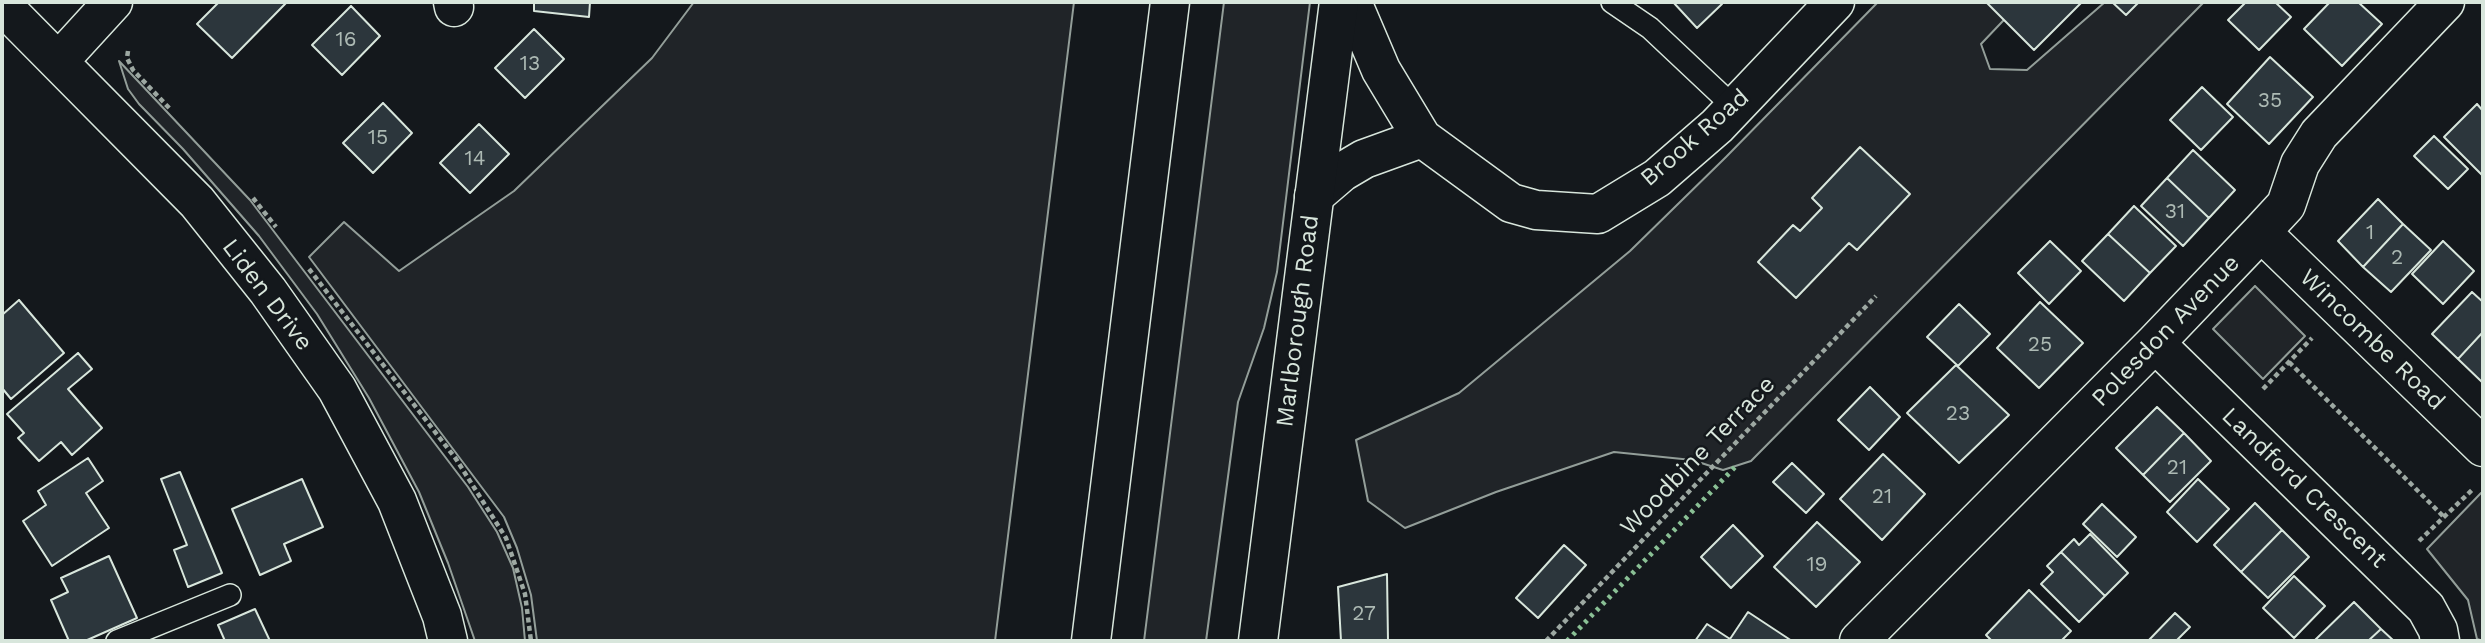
<!DOCTYPE html>
<html>
<head>
<meta charset="utf-8">
<style>
	body { margin:0 }
	#map { position:relative; width:2485px; height:643px; overflow:hidden; background:#14181c; font-family:"Work Sans",sans-serif }
	canvas { display:block }
	.frame { position:absolute; inset:0; border:4px solid #d8e6dc; pointer-events:none }
</style>
</head>
<body>
<div id="map">
<canvas width="2485" height="643"></canvas>
<div class="frame"></div>
</div>
<script>
const context = document.querySelector('canvas').getContext('2d');
context.lineJoin = 'round';
function fillPath(path, color) { context.fillStyle = color; context.fill(path, 'evenodd'); }
const poly = rows => new Path2D(rows.map(r => 'M' + r).join(''));
function stroke(path, color, width, dash) { context.strokeStyle = color; context.lineWidth = width; context.lineCap = dash ? 'butt' : 'round'; context.setLineDash(dash || []); context.stroke(path); }
function label(font, color, halo, rows, align = 'center') {
  context.font = font + ' "Work Sans",sans-serif'; context.lineWidth = 5; context.setLineDash([]); context.textBaseline = 'middle'; context.strokeStyle = halo; context.fillStyle = color; for (const [text, x, y, turn = 0] of rows) {
    context.save(); context.translate(x, y); context.rotate((+turn || 0) * Math.PI / 180); context.textAlign = isNaN(turn) ? turn : align; if (halo) context.strokeText(text, 0, 0); context.fillText(text, 0, 0); context.restore();
  }
}
const green = poly([
	[694,2,1074,2,995,641,537,641,531,595,517,548,504,517,309,257,344,222,399,271,514,191,652,58,694,2],
	[1224,2,1310,2,1277,272,1264,328,1238,402,1206,641,1144,641,1224,2],
	[1878,2,2021,2,1981,44,1990,69,2027,70,2105,2,2204,2,1751,461,1723,470,1692,460,1614,452,1496,492,1405,528,1368,501,1356,440,1459,393,1630,251,1726,157,1878,2],
	[119,61,250,200,468,487,497,532,513,568,522,608,525,641,475,641,448,563,419,492,369,398,317,314,259,236,183,149,139,104,128,89,119,61],
	[2255,286,2305,336,2263,379,2213,329,2255,286],
	[2481,493,2483,494,2483,641,2477,639,2468,600,2427,549,2481,493]
]);
fillPath(green, '#202428');
stroke(green, '#939e99', 2);
const building = poly([
	[219,2,287,2,232,58,197,24,219,2],
	[534,2,590,2,589,17,534,11,534,2],
	[1673,2,1720,2,1722,4,1697,28,1673,2],
	[1989,2,2082,2,2034,50,1987,3,1989,2],
	[2112,2,2139,2,2126,15,2112,2],
	[2246,2,2275,2,2291,17,2259,50,2228,20,2246,2],
	[2330,2,2358,2,2382,24,2342,66,2304,29,2330,2],
	[351,6,380,36,342,75,312,45,351,6],
	[534,29,564,59,525,98,495,68,534,29],
	[2270,57,2313,97,2269,144,2227,104,2270,57],
	[2202,87,2233,117,2201,150,2170,120,2202,87],
	[383,103,412,133,373,173,343,143,383,103],
	[2477,104,2483,111,2483,176,2444,137,2477,104],
	[479,124,509,154,470,193,440,163,479,124],
	[2434,136,2468,169,2448,189,2414,156,2434,136],
	[1860,147,1910,194,1857,250,1849,243,1796,298,1758,262,1793,225,1800,231,1822,208,1812,198,1860,147],
	[2193,150,2235,190,2209,218,2167,178,2193,150],
	[2167,178,2209,218,2183,246,2141,206,2167,178],
	[2378,199,2403,224,2363,267,2338,241,2378,199],
	[2134,206,2176,246,2150,273,2108,234,2134,206],
	[2403,224,2431,250,2391,292,2363,267,2403,224],
	[2108,234,2150,273,2124,301,2082,261,2108,234],
	[2050,241,2081,271,2049,304,2018,273,2050,241],
	[2443,241,2474,271,2443,304,2412,274,2443,241],
	[2472,292,2483,302,2483,332,2458,359,2432,334,2472,292],
	[19,300,64,353,11,399,2,388,2,315,19,300],
	[2040,302,2083,343,2039,388,1997,348,2040,302],
	[1959,304,1990,334,1958,366,1927,337,1959,304],
	[2483,332,2483,383,2458,359,2483,332],
	[78,353,92,369,68,389,102,428,72,455,61,442,39,461,18,438,24,433,7,414,78,353],
	[1956,365,2009,415,1959,463,1907,413,1956,365],
	[1870,387,1900,417,1869,450,1838,420,1870,387],
	[2157,407,2184,433,2143,475,2116,448,2157,407],
	[2184,433,2211,461,2170,502,2143,475,2184,433],
	[1883,454,1925,494,1882,540,1840,499,1883,454],
	[88,458,103,481,86,493,109,528,52,566,23,521,46,505,38,491,88,458],
	[1792,463,1824,494,1806,513,1773,482,1792,463],
	[180,472,222,573,188,587,174,550,187,545,161,479,180,472],
	[302,479,323,527,284,544,291,561,260,575,232,509,302,479],
	[2198,479,2229,509,2197,542,2167,512,2198,479],
	[2255,503,2282,530,2241,572,2214,545,2255,503],
	[2102,504,2136,537,2117,557,2083,524,2102,504],
	[1817,522,1860,562,1816,607,1774,567,1817,522],
	[1733,525,1763,556,1731,588,1701,557,1733,525],
	[2282,530,2309,557,2268,598,2241,572,2282,530],
	[2090,534,2128,573,2105,596,2061,552,2074,539,2079,545,2090,534],
	[1564,545,1586,565,1538,618,1516,598,1564,545],
	[2061,552,2105,596,2079,622,2041,584,2053,572,2047,566,2061,552],
	[109,556,137,618,85,641,69,641,51,600,68,592,61,578,109,556],
	[1387,574,1388,641,1341,641,1338,587,1387,574],
	[2294,576,2325,606,2294,638,2263,608,2294,576],
	[2029,590,2071,631,2061,641,1992,641,1986,635,2029,590],
	[2354,602,2381,629,2368,641,2314,641,2354,602],
	[255,609,270,641,225,641,218,625,255,609],
	[1748,612,1792,641,1695,641,1707,624,1730,639,1748,612],
	[2175,613,2190,627,2176,641,2148,641,2175,613],
	[2381,629,2394,641,2368,641,2381,629]
]);
fillPath(building, '#2c363c');
stroke(building, '#d8e6dc', 2);
const service = poly([
	[1612,2,1650,28,1734,107],
	[117,641,230,595]
]);
const minor = poly([
	[453,2,454,7],
	[1352,2,1381,70,1422,138,1511,203,1536,210,1598,214,1657,178,1717,126,1835,2],
	[2,5,197,202,268,291,337,389,397,501,442,616,448,641],
	[59,61,113,2],
	[1314,196,1342,172,1364,159,1422,138],
	[2261,232,2483,447],
	[2155,343,2426,608,2438,630,2440,641],
	[1859,641,2155,343,2261,232,2286,205,2300,164,2319,134,2445,2]
]);
const primary = poly([
	[1091,641,1170,2],
	[1258,641,1339,2]
]);
stroke(service, '#d8e6dc', 24);
stroke(minor, '#d8e6dc', 41);
stroke(primary, '#d8e6dc', 41);
stroke(poly([
	[128,51,127,58,133,70,171,110],
	[253,198,276,227],
	[309,269,456,459,506,538,525,594,531,641],
	[2289,362,2444,517],
	[2263,389,2312,338],
	[2419,541,2473,489],
	[1546,641,1876,296]
]), '#9da8a2', 4.5, [5, 3.5]);
stroke(service, '#14181c', 21);
stroke(minor, '#14181c', 38);
stroke(primary, '#14181c', 38);
stroke(poly([
	[1567,641,1737,465]
]), '#8ac095', 5, [3.5, 5]);
label('21px', '#adbab4', null, [
	["16",346,40],
	["13",530,64],
	["35",2270,101],
	["15",378,138],
	["14",475,159],
	["31",2175,212],
	["1",2370,233],
	["2",2397,258],
	["25",2040,345],
	["23",1958,414],
	["21",2177,468],
	["21",1882,497],
	["19",1817,565],
	["27",1364,614]
]);
label('24px', '#d8e6dc', '#14181c', [
	["Brook Road",1695,138,-41],
	["Liden Drive",267,295,53],
	["Marlborough Road",1298,321,-83],
	["Polesdon Avenue",2166,331,-46],
	["Wincombe Road",2372,340,44],
	["Woodbine Terrace",1698,456,-46],
	["Landford Crescent",2304,488,44]
]);
</script>
</body>
</html>
